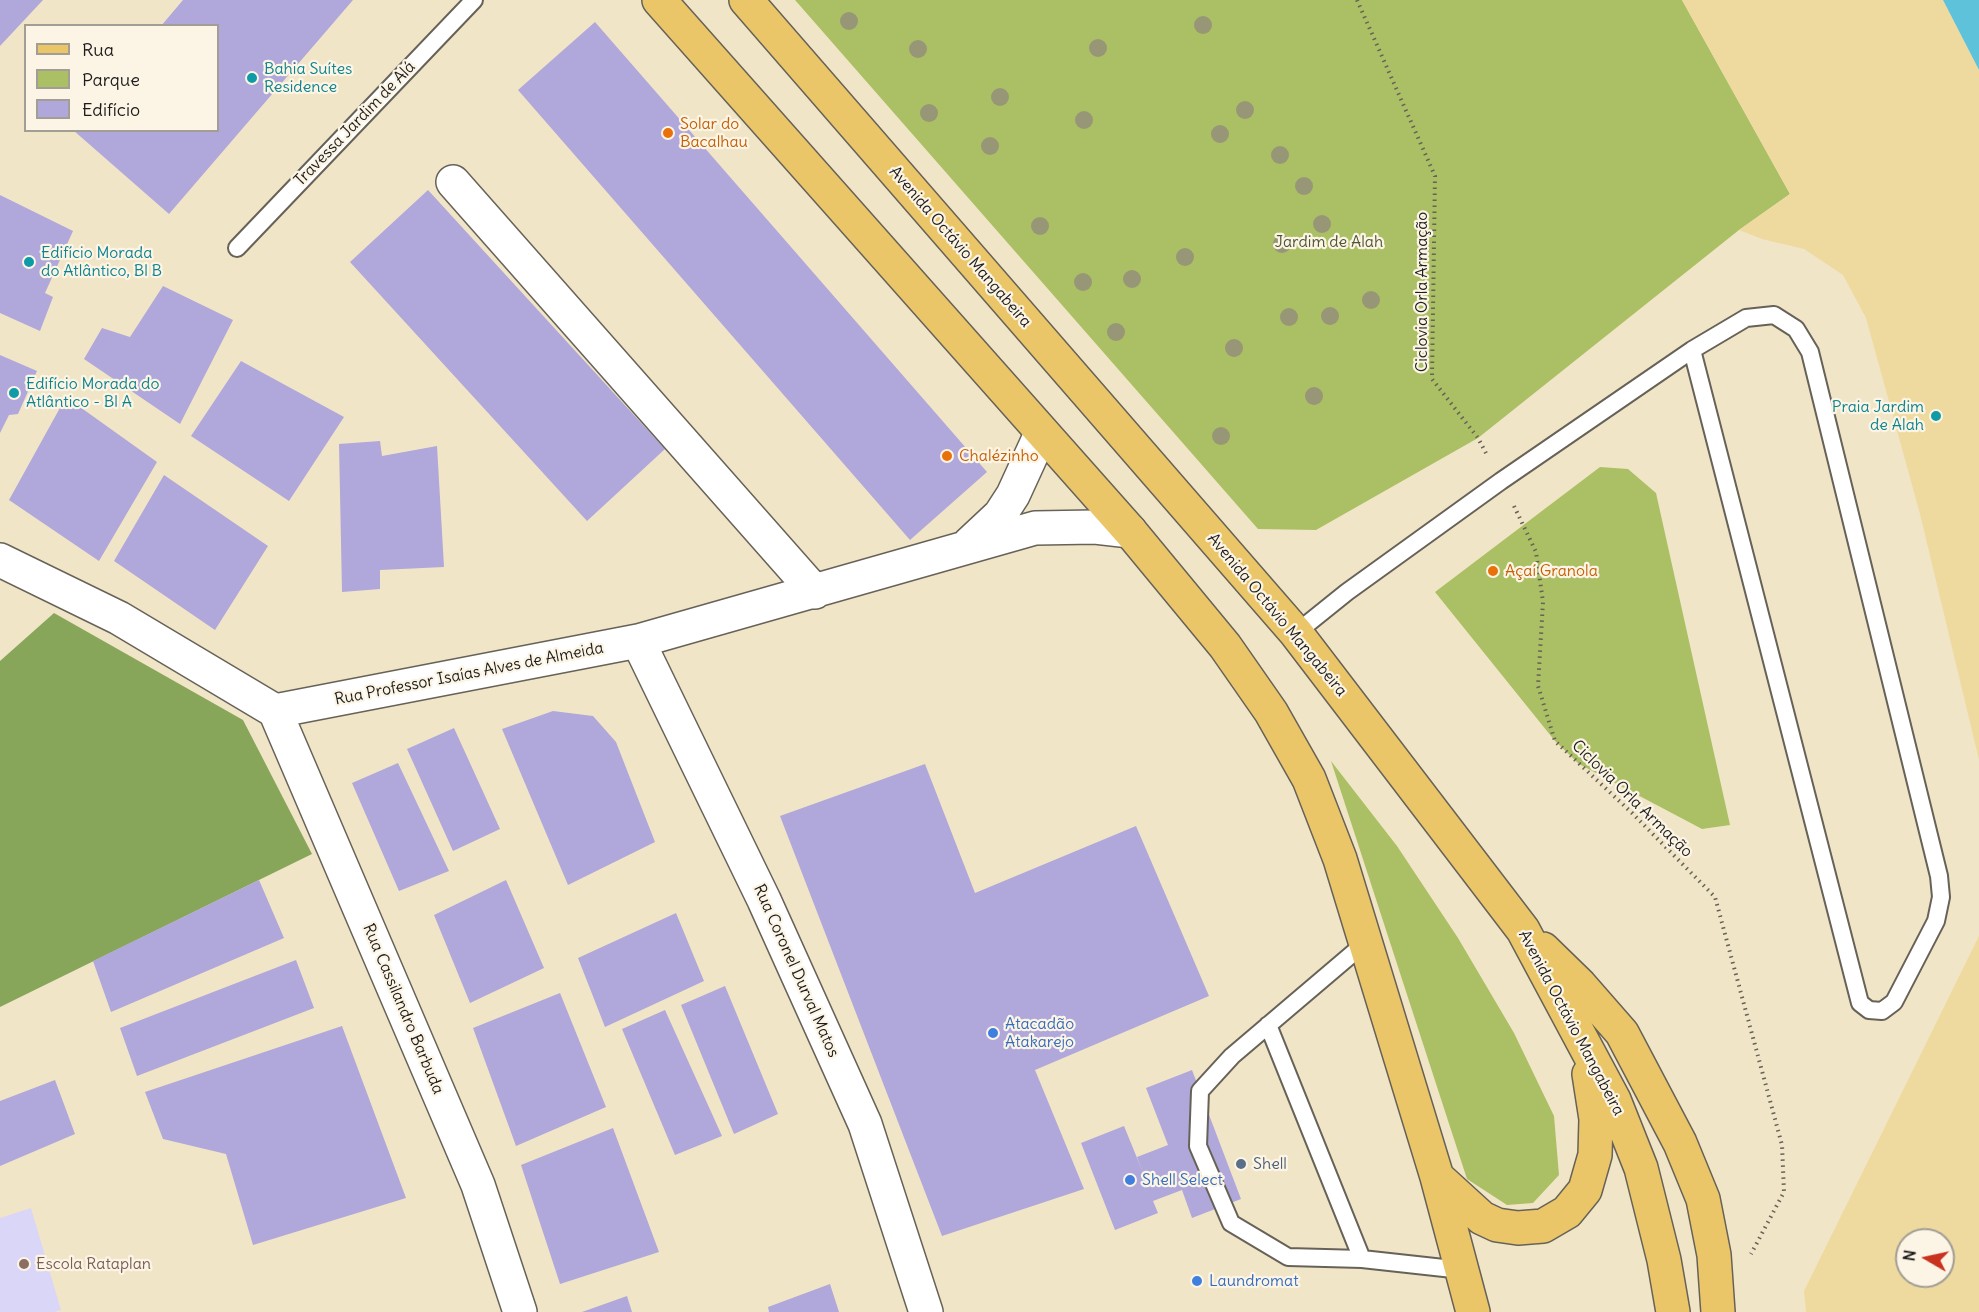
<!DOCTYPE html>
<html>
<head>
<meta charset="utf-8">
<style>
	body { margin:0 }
	#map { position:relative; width:1979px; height:1312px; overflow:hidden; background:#f1e5c7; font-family:Delius,sans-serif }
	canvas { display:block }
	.legend { position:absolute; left:24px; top:24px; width:195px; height:108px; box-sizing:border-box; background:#fcf5e5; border:2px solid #a29e95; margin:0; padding:8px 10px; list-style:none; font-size:18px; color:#1c1c1c }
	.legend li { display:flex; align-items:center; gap:12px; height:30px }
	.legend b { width:30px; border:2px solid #a29e95 }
	.north { position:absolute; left:1895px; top:1228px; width:60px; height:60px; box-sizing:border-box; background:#fcf5e5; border:2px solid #a29e95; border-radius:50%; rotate:279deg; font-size:16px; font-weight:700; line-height:24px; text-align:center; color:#1c1c1c }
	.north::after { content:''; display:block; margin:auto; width:21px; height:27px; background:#c8321e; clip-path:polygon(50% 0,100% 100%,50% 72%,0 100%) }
</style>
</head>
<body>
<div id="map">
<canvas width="1979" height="1312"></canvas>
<ul class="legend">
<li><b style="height:8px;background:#ebc669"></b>Rua</li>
<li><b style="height:16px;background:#abc064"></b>Parque</li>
<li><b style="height:16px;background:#b0a7da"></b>Edifício</li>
</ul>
<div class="north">N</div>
</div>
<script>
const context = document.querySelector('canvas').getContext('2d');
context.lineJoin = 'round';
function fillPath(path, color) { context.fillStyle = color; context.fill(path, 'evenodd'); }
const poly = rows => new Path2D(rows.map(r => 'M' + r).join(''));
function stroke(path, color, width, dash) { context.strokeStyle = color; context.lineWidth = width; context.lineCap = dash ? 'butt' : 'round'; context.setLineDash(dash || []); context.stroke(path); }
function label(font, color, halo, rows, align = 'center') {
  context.font = font + ' Delius,sans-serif'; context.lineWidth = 4.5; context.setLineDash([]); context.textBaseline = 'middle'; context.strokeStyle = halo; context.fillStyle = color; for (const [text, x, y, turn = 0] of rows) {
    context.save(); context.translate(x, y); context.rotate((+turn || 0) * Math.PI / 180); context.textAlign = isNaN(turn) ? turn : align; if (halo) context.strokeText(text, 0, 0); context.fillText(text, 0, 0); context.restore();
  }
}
fillPath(poly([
	[31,1208,61,1310,54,1312,0,1312,0,1218]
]), '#dad6f7');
fillPath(poly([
	[795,0,1682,0,1790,194,1739,230,1478,438,1316,530,1258,529],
	[1600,467,1628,469,1656,493,1730,825,1702,829,1579,764,1555,741,1435,592],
	[1331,761,1397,846,1458,938,1514,1033,1554,1116,1559,1175,1533,1203,1507,1205,1467,1179]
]), '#abc064');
fillPath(poly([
	[54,613,243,720,312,854,0,1007,0,661]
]), '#88a65a');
fillPath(poly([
	[1682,0,1943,0,1979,70,1979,760,1920,514,1866,318,1843,275,1804,249,1762,239,1739,230,1790,194],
	[1979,936,1979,1312,1806,1312,1804,1291],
	[1907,1240,1943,1240,1943,1276,1907,1276]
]), '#eeda9e');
fillPath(poly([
	[1943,0,1979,0,1979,70]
]), '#5dc2da');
fillPath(poly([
	[0,0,43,0,0,46],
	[183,0,353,0,169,214,73,130,218,130,218,26,161,26],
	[595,22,987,472,910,540,518,90],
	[428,190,665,449,587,521,350,262],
	[0,195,73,231,45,293,53,297,40,331,0,313],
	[163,286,233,320,180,424,84,359,102,328,130,337],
	[0,355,37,371,18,414,9,415,0,433],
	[241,361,344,417,289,501,191,436],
	[66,397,157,462,99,561,9,500],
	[380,441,382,456,437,446,444,567,380,570,380,589,342,592,339,444],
	[164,475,268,546,215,630,114,561],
	[553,711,593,716,616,742,655,842,568,885,502,729],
	[454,728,500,829,453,851,407,749],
	[398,763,449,871,399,891,352,783],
	[925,764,975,893,1136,826,1209,996,1035,1070,1084,1189,942,1236,780,816],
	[259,880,284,938,111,1012,93,961],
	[506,880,544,968,470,1003,434,915],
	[676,913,704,981,605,1027,578,958],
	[296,960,314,1008,137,1076,120,1028],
	[725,986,778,1114,734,1134,681,1005],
	[560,993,606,1107,516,1146,473,1028],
	[665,1010,722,1136,675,1155,622,1029],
	[342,1026,406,1198,253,1245,226,1154,163,1139,145,1092],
	[1192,1070,1241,1199,1192,1218,1182,1190,1153,1201,1158,1213,1115,1230,1081,1143,1124,1126,1144,1175,1137,1157,1168,1145,1146,1088],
	[55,1080,75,1134,0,1166,0,1101],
	[613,1128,659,1252,560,1284,521,1165],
	[830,1284,839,1312,769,1312,768,1307],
	[627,1296,632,1312,582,1312]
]), '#b0a7da');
const lane = poly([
	[237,248,474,0],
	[1296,633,1347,592,1501,481,1692,350,1860,1003,1869,1010,1882,1011,1894,1002,1936,921,1941,897,1939,876,1810,352,1796,329,1774,315,1746,318,1692,350],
	[1365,943,1232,1056,1200,1091,1198,1146,1231,1223,1288,1257,1362,1259,1462,1270],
	[1268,1025,1362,1259]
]);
const street = poly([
	[453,182,815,592],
	[969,544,1000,515,1013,495,1041,434],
	[0,560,119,618,275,711,638,641,1035,528,1095,527,1130,531],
	[638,641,764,900,865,1124,926,1312],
	[275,711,478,1185,520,1312]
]);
const primary = poly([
	[659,0,1130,531,1225,646,1271,712,1309,779,1340,859,1437,1177,1473,1312],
	[746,0,1296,633,1523,930,1614,1100,1641,1168,1664,1260,1673,1312],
	[1543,949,1580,985,1622,1033,1680,1143,1703,1199,1714,1255,1718,1312],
	[1437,1177,1482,1218,1497,1225,1518,1228,1543,1226,1567,1212,1585,1190,1595,1155,1596,1119,1589,1074]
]);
stroke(lane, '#676258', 20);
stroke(street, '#676258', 36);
stroke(primary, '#676258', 36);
stroke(poly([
	[1357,0,1435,176,1432,379,1478,438,1488,457],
	[1514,506,1536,552,1543,602,1538,686,1555,741,1632,813,1715,897,1782,1145,1784,1192,1751,1254]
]), '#676258', 4, [1.5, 4.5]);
stroke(lane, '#fff', 16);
stroke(street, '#fff', 33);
stroke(primary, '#ebc669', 33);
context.fillStyle = '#979677';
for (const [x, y] of [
	[849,21],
	[1203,25],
	[1098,48],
	[918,49],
	[1000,97],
	[1245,110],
	[929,113],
	[1084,120],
	[1220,134],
	[990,146],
	[1280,155],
	[1304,186],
	[1322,224],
	[1040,226],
	[1282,244],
	[1185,257],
	[1132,279],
	[1083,282],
	[1371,300],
	[1330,316],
	[1289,317],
	[1116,332],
	[1234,348],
	[1314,396],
	[1221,436]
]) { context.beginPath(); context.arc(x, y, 9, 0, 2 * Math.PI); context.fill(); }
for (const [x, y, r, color] of [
	[252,78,6,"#0f9aa8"],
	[668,133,6,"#e8710a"],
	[29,262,6,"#0f9aa8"],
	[14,393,6,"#0f9aa8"],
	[1936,416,6,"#0f9aa8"],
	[947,456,6,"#e8710a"],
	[1493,571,6,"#e8710a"],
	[993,1033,6,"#3f7fe0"],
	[1241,1164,6,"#5c6f8a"],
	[1130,1180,6,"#3f7fe0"],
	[24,1264,6,"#8d6e63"],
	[1197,1281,6,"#3f7fe0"]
]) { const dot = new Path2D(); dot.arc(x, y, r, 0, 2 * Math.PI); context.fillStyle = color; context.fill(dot); stroke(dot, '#fcf5e5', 2); }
label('16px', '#0d838f', '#fcf5e5', [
	["Bahia Suítes",264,69],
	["Residence",264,87],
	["Edifício Morada",41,253],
	["do Atlântico, Bl B",41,271],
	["Edifício Morada do",26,384],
	["Atlântico - Bl A",26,402],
	["Praia Jardim",1924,407,"right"],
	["de Alah",1924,425,"right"]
], 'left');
label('16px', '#1c1c1c', '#fcf5e5', [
	["Travessa Jardim de Alá",355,124,-46],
	["Avenida Octávio Mangabeira",960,247,49],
	["Ciclovia Orla Armação",1422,292,-90],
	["Avenida Octávio Mangabeira",1277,615,50],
	["Rua Professor Isaías Alves de Almeida",469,674,-11],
	["Ciclovia Orla Armação",1632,799,44],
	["Rua Coronel Durval Matos",796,971,66],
	["Rua Cassilandro Barbuda",403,1009,67],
	["Avenida Octávio Mangabeira",1571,1023,62]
]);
label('16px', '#c56008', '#fcf5e5', [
	["Solar do",680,124],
	["Bacalhau",680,142],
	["Chalézinho",959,456],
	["Açaí Granola",1505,571]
], 'left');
label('16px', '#4e5535', '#fcf5e5', [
	["Jardim de Alah",1329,242]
]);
label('16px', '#366cbe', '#fcf5e5', [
	["Atacadão",1005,1024],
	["Atakarejo",1005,1042],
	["Shell Select",1142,1180],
	["Laundromat",1209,1281]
], 'left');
label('16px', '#4e5e75', '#fcf5e5', [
	["Shell",1253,1164]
], 'left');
label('16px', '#785e54', '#fcf5e5', [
	["Escola Rataplan",36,1264]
], 'left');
</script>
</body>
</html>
